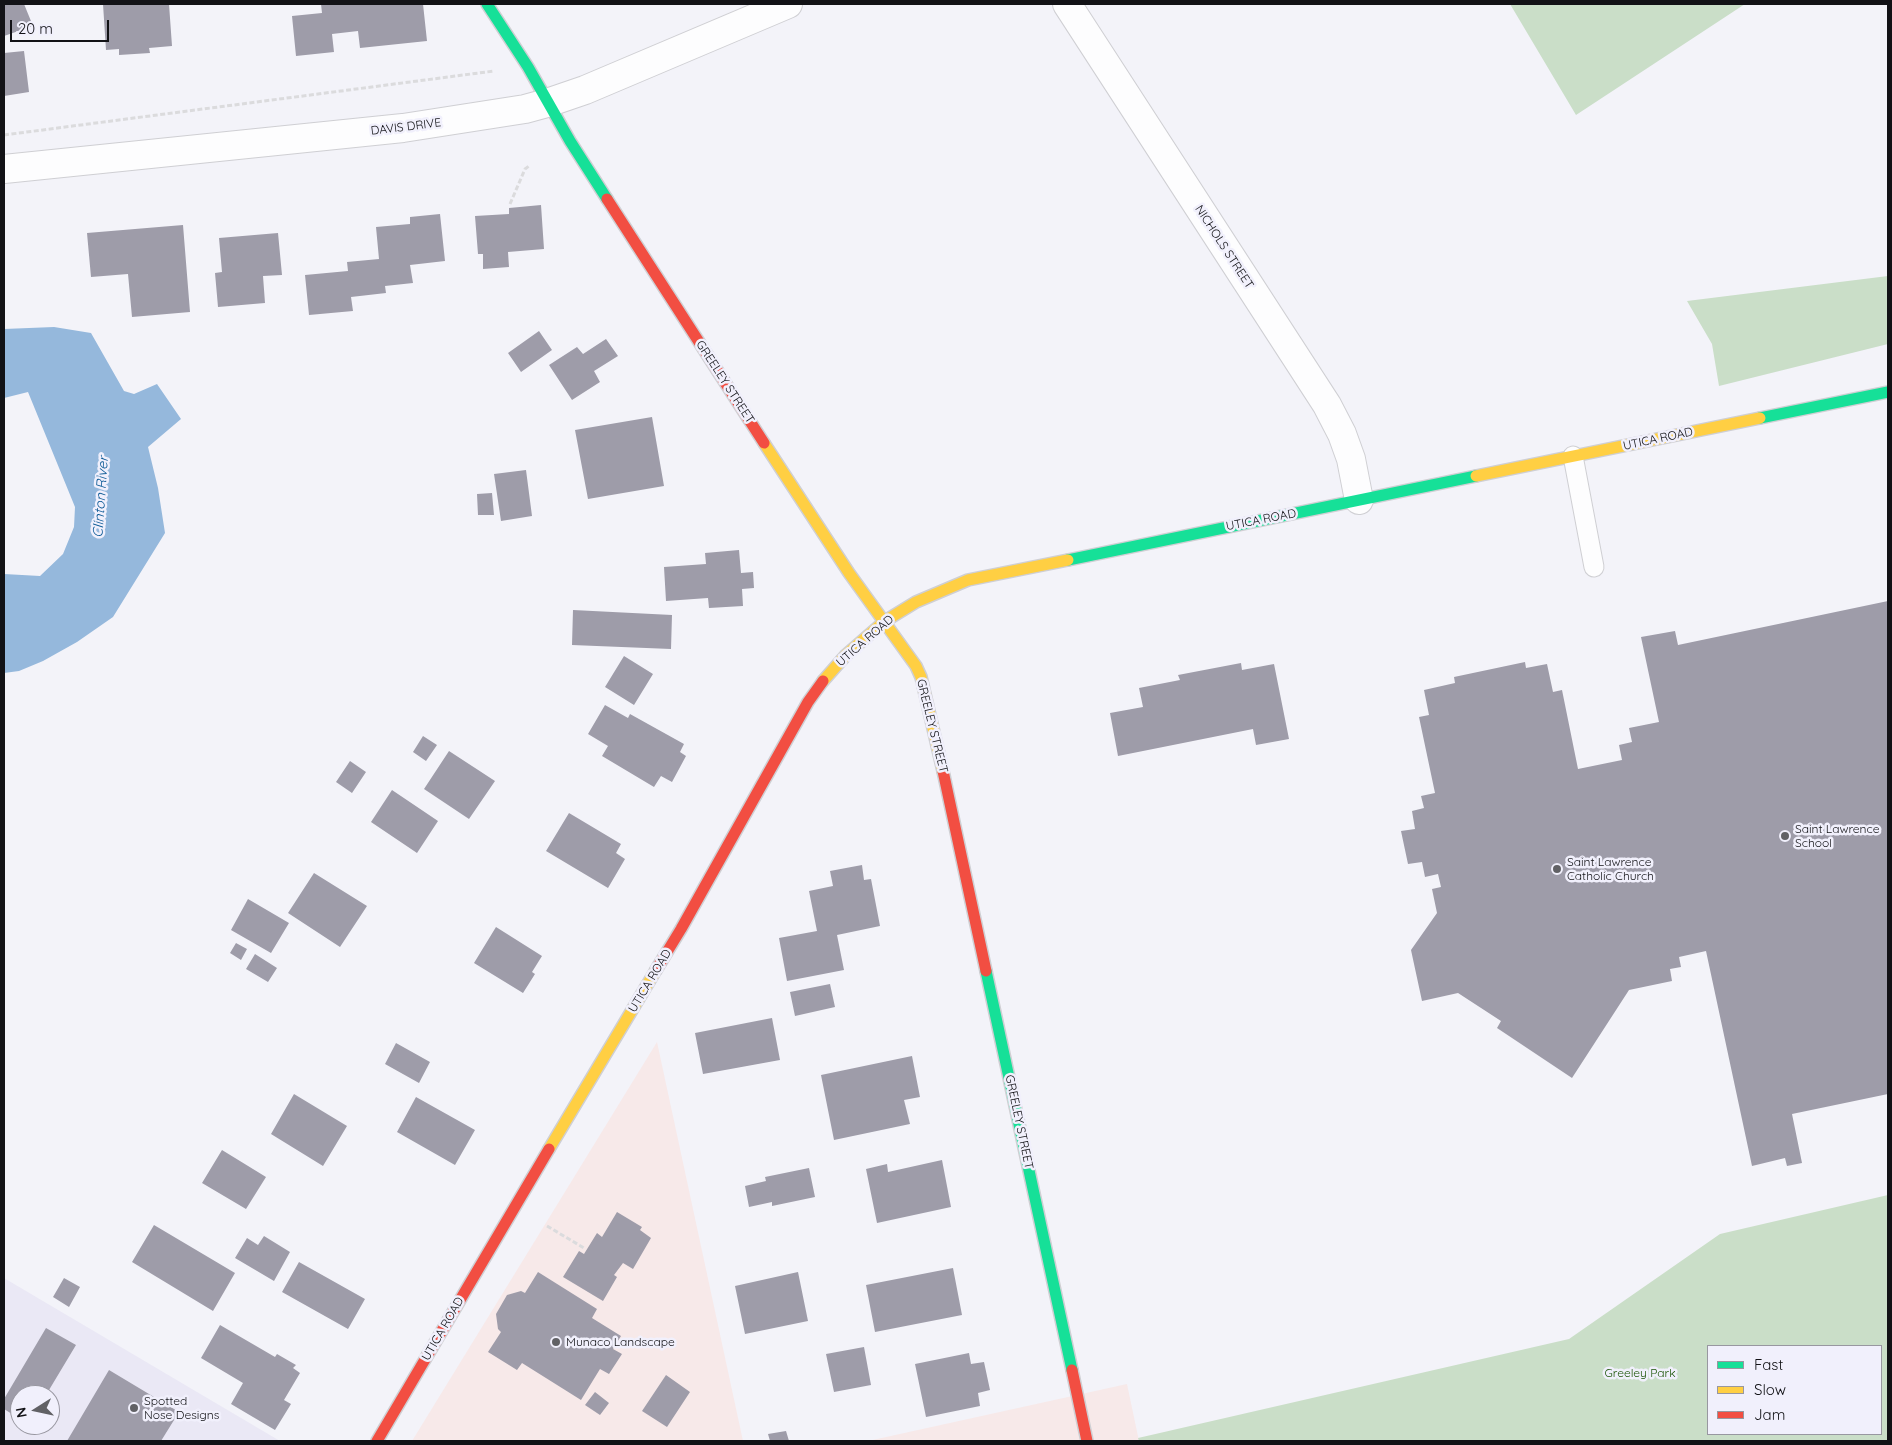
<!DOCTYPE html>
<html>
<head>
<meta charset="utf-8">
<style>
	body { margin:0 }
	#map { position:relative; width:1892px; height:1445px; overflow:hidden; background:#f3f3f9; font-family:Quicksand,sans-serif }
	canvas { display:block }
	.frame { position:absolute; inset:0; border:5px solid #121216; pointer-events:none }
	.legend { position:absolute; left:1707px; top:1345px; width:175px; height:90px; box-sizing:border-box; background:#f1f0fc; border:1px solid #9897a0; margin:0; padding:6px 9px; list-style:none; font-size:15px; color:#121216 }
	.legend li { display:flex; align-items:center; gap:10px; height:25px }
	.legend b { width:25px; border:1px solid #9897a0 }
	.north { position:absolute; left:10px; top:1385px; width:50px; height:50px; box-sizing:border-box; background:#f1f0fc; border:1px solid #9897a0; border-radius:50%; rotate:260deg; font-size:14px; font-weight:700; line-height:20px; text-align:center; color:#121216 }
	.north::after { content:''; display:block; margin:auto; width:18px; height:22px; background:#616165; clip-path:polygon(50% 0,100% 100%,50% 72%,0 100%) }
	.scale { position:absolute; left:10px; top:20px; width:99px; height:22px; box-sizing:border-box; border:2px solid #121216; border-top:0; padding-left:6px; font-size:15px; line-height:18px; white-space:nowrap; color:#121216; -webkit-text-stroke:4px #f1f0fc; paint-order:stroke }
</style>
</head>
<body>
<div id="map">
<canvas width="1892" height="1445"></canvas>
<div class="frame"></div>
<ul class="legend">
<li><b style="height:6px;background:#16e098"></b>Fast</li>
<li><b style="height:6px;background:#ffcf43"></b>Slow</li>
<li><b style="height:6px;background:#f24e42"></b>Jam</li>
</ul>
<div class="north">N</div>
<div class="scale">20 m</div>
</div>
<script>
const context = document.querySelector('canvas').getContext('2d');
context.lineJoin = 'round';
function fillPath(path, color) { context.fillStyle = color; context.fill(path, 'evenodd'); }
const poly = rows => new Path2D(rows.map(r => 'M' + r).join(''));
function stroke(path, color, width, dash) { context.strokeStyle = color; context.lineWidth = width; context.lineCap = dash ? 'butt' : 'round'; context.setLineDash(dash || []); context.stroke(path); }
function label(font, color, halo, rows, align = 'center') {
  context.font = font + ' Quicksand,sans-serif'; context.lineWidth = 5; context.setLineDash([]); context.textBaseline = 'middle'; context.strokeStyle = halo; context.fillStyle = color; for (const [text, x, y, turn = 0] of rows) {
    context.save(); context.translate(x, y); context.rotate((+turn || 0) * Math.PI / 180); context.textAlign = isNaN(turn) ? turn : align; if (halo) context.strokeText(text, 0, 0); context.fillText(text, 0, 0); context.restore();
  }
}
fillPath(poly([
	[4,1278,280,1441,4,1441],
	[20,1395,50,1395,50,1425,20,1425]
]), '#eae8f5');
fillPath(poly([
	[657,1042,743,1441,412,1441],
	[1127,1384,1139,1441,868,1441]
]), '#f7e9e9');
fillPath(poly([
	[1510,4,1745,4,1576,115],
	[1888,276,1888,344,1719,386,1712,344,1687,301],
	[1888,1195,1888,1441,1139,1441,1138,1438,1569,1339,1720,1234],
	[1708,1346,1881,1346,1881,1434,1708,1434]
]), '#cadec8');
fillPath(poly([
	[54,327,91,333,124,391,134,394,157,384,181,419,148,447,158,488,165,533,113,617,77,642,43,661,19,671,4,673,4,574,40,576,63,554,74,527,75,507,28,392,4,398,4,329]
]), '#95b8dc');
fillPath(poly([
	[7,4,24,4,33,26,4,36,4,5],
	[103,4,169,4,172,46,149,48,150,53,119,55,119,49,106,50],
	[321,4,423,4,427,41,360,48,358,31,332,34,334,52,296,56,292,16,322,13],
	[24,51,29,92,4,96,4,53],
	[541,205,544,249,508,252,509,267,483,269,483,254,478,254,475,216,509,214,509,208],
	[440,214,445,261,410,265,413,283,385,286,386,293,351,297,353,311,309,315,305,275,348,271,347,262,379,259,376,227,410,224,410,217],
	[183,225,190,312,132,317,128,274,91,277,87,233],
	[278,233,282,275,263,276,265,303,218,307,215,273,222,272,219,238],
	[539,331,552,350,521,372,508,353],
	[606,339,618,356,594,371,600,382,572,400,549,365,577,347,583,354],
	[652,417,664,486,588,499,575,430],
	[526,470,532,516,501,521,494,474],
	[492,493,494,515,478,515,477,494],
	[739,550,741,573,753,572,754,588,742,589,743,606,709,608,708,598,666,601,664,567,706,564,705,553],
	[1888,601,1888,1094,1792,1114,1802,1163,1787,1166,1785,1158,1752,1166,1706,951,1679,957,1681,967,1670,969,1672,981,1629,990,1572,1078,1497,1028,1501,1021,1458,993,1422,1001,1411,950,1437,913,1432,889,1441,887,1438,874,1425,877,1422,862,1408,864,1401,831,1415,829,1412,811,1424,808,1421,796,1435,793,1419,717,1429,715,1424,690,1455,683,1454,677,1525,662,1526,668,1547,664,1553,692,1562,690,1578,769,1622,760,1619,745,1632,742,1629,728,1659,722,1641,637,1675,631,1678,645],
	[573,610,672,615,671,649,572,645],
	[624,656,653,674,634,705,605,687],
	[1241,663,1242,670,1274,664,1289,739,1256,745,1253,729,1118,756,1110,713,1143,707,1139,688,1180,680,1178,675],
	[605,705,628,718,630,714,684,744,680,752,686,756,672,782,661,776,654,787,602,756,608,746,588,734],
	[423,736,437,745,426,761,413,752],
	[449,751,495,781,469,819,424,789],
	[350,761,366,772,352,793,336,782],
	[392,790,438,821,417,853,371,822],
	[569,813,621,844,616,853,625,859,608,888,546,851],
	[862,865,864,880,871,879,880,926,837,935,844,970,787,981,779,938,817,931,809,891,833,886,830,871],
	[314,873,367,906,340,947,288,913],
	[248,899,289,923,271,953,231,930],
	[496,927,542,956,532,972,535,974,523,993,474,963],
	[236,943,247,949,241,960,230,953],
	[255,954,277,968,268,982,246,969],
	[830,984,835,1007,795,1016,790,992],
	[772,1018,780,1060,703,1074,695,1033],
	[396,1043,430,1062,419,1083,385,1064],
	[912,1056,920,1097,904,1100,910,1124,834,1140,821,1075],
	[294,1094,347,1126,323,1166,271,1134],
	[416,1097,475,1130,455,1165,397,1132],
	[222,1150,266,1177,246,1209,202,1183],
	[942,1160,951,1207,877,1223,866,1169,887,1164,888,1172],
	[809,1168,815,1197,772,1206,772,1202,749,1207,745,1186,766,1181,765,1177],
	[617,1212,642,1227,640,1230,651,1238,633,1269,623,1263,614,1275,617,1277,603,1301,563,1277,579,1251,584,1254,597,1233,602,1237],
	[154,1225,235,1273,213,1311,132,1262],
	[264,1236,290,1252,274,1281,235,1258,247,1238,258,1245],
	[299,1262,365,1299,348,1329,282,1292],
	[953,1268,962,1315,875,1332,866,1285],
	[538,1272,597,1309,592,1318,621,1336,613,1349,622,1354,609,1374,600,1369,581,1400,522,1363,517,1370,488,1352,501,1332,498,1329,496,1314,507,1295,521,1291,525,1293],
	[798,1272,808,1321,745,1334,735,1286],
	[64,1278,80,1287,69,1307,53,1297],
	[220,1325,275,1357,277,1354,296,1365,293,1368,300,1373,284,1400,291,1404,275,1430,231,1404,243,1383,201,1358],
	[46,1328,76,1345,46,1395,20,1395,20,1419,4,1409,4,1399],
	[864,1347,871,1385,834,1392,826,1354],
	[969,1353,971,1364,984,1362,990,1390,978,1393,980,1406,926,1417,915,1364],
	[109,1370,179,1412,161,1441,67,1441],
	[666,1375,690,1392,667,1427,642,1411],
	[595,1392,609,1403,600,1415,585,1405],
	[786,1431,789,1441,770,1441,768,1434]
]), '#9e9ca9');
const lane = poly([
	[1573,456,1594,567]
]);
const street = poly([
	[1067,4,1327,405,1342,434,1351,459,1359,500],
	[4,169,403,128,525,109,547,103,585,90,788,4]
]);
const fast = poly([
	[487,4,528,67,570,141,607,199],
	[1760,418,1888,392],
	[1068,560,1476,476],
	[986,971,1072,1370]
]);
const slow = poly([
	[764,443,849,573,916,666,921,677,943,771],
	[1476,476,1760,418],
	[823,681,846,655,885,621,916,602,968,580,1068,560],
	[549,1149,656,970]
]);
const jam = poly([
	[607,199,764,443],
	[943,771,986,971],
	[656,970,681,929,808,702,823,681],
	[1072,1370,1087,1441],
	[377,1441,549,1149]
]);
stroke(lane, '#cfcfd3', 21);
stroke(street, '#cfcfd3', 30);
stroke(fast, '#cfcfd3', 14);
stroke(slow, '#cfcfd3', 14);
stroke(jam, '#cfcfd3', 14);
stroke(poly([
	[4,135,494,71],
	[510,204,525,169,529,166],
	[547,1226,584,1248]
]), '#dbdbdd', 3, [5, 2.5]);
stroke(lane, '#fdfdfe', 19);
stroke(street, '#fdfdfe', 28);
stroke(fast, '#16e098', 11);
stroke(slow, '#ffcf43', 11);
stroke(jam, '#f24e42', 11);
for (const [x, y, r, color] of [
	[1785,836,5,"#616165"],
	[1557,869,5,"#616165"],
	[556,1342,5,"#616165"],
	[134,1408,5,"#616165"]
]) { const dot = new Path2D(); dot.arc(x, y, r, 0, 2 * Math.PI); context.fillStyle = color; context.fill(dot); stroke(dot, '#f1f0fc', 2); }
label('12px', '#121216', '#f1f0fc', [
	["DAVIS DRIVE",406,127,-7],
	["NICHOLS STREET",1224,247,57],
	["GREELEY STREET",725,382,57],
	["UTICA ROAD",1658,439,-12],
	["UTICA ROAD",1261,520,-11],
	["UTICA ROAD",865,641,-41],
	["GREELEY STREET",932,726,76],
	["UTICA ROAD",650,981,-59],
	["GREELEY STREET",1019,1122,78],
	["UTICA ROAD",443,1329,-60]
]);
label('12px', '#121216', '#f1f0fc', [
	["Saint Lawrence",1795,829],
	["School",1795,843],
	["Saint Lawrence",1567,862],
	["Catholic Church",1567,876],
	["Munaco Landscape",566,1342],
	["Spotted",144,1401],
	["Nose Designs",144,1415]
], 'left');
label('12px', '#195304', '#f1f0fc', [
	["Greeley Park",1640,1373]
]);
label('italic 14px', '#085794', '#f1f0fc', [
	["Clinton River",101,497,-86]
]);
</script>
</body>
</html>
